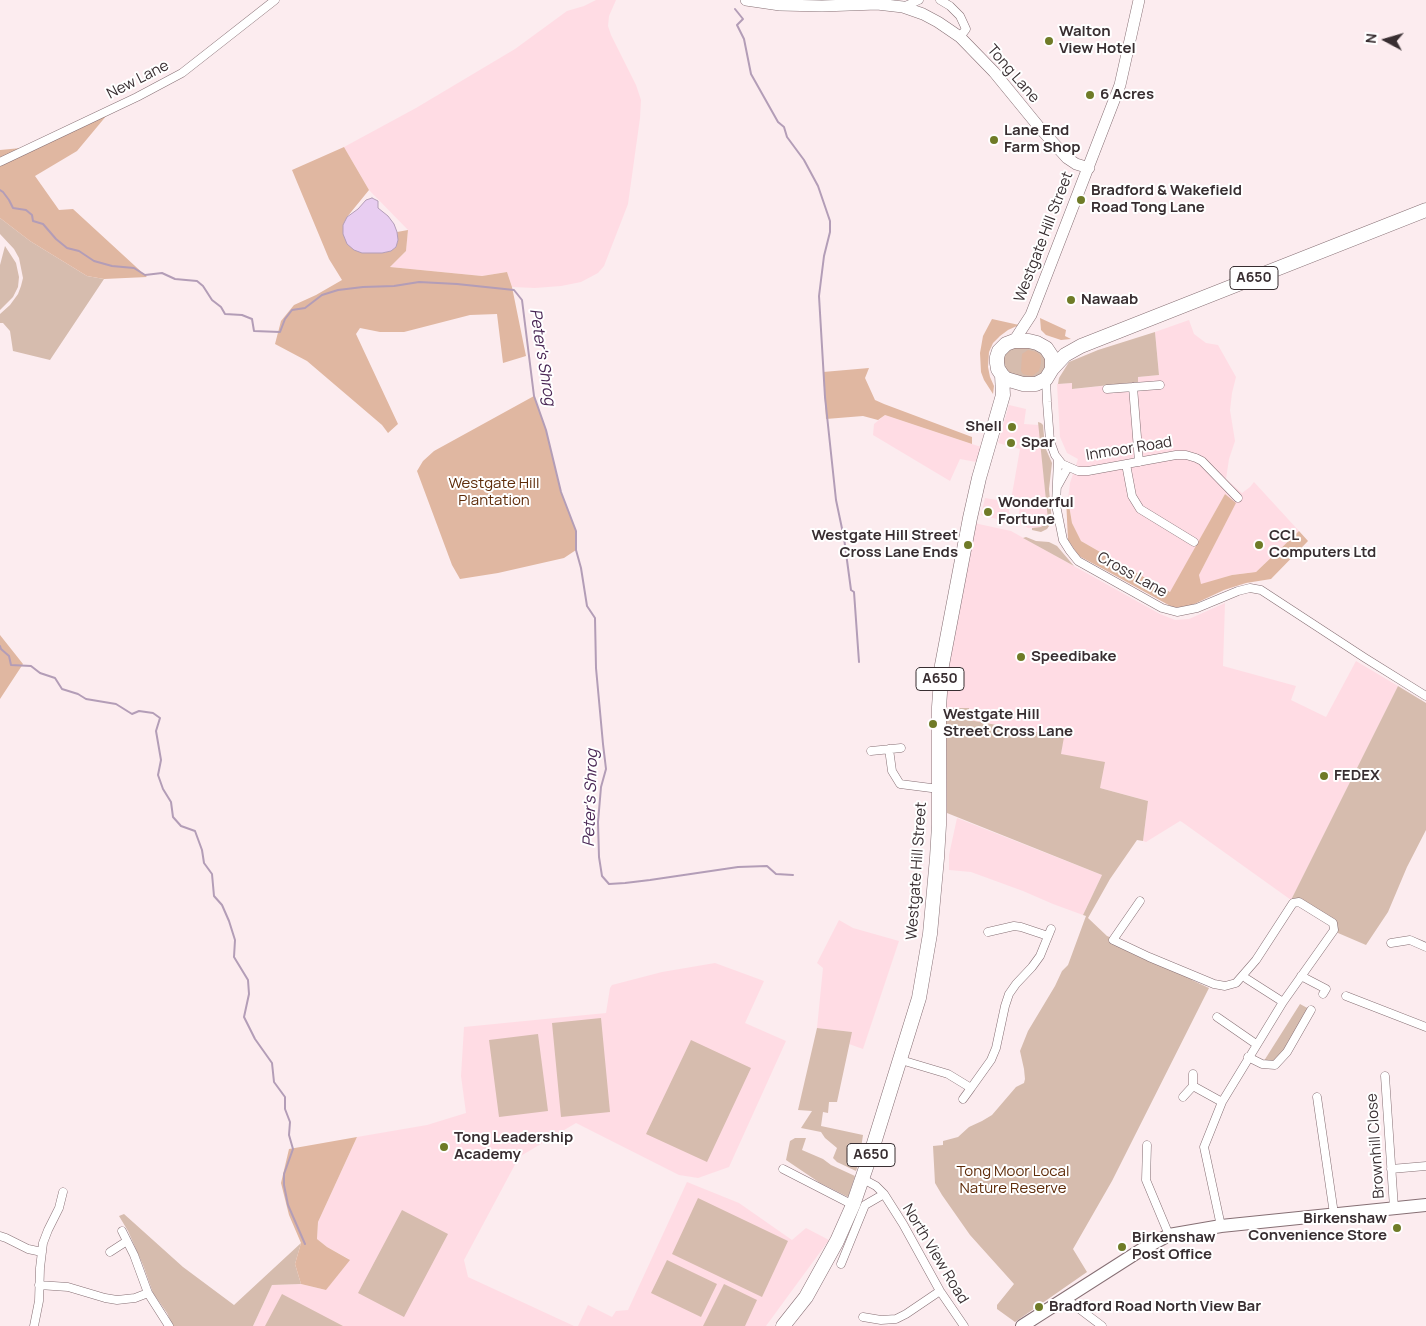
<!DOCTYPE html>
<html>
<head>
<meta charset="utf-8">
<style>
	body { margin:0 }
	#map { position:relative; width:1426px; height:1326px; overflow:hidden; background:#fcecef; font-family:Manrope,sans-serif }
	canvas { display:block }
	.north { position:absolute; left:1361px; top:15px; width:50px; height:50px; -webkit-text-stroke:4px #fff; paint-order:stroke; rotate:276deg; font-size:14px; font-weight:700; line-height:20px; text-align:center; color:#382e31 }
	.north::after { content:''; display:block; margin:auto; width:18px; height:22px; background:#382e31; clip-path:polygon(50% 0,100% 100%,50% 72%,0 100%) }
</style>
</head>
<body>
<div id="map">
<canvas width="1426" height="1326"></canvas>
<div class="north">N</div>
</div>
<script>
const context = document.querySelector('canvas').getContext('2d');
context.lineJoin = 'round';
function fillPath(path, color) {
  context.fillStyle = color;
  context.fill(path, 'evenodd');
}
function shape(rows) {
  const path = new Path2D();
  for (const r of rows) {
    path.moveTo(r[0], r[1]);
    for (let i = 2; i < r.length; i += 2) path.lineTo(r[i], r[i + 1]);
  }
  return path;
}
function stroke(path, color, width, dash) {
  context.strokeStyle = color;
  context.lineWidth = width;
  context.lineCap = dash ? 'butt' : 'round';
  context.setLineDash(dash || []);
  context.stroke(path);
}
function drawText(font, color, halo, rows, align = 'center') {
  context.font = font + ' Manrope,sans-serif';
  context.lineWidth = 4;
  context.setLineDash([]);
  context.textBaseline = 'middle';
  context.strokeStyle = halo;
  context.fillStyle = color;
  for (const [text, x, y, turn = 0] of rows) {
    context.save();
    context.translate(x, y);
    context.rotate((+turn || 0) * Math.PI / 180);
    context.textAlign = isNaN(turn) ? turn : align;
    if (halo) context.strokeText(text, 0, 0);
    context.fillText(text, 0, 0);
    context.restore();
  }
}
fillPath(shape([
	[596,0,616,0,609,16,608,26,611,35,636,85,641,100,640,118,628,204,604,266,598,273,581,282,561,286,535,288,512,287,507,272,482,276,390,267,406,251,408,230,369,190,344,147,416,108,515,49,567,11,584,6],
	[1189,320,1194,334,1206,343,1218,345,1236,377,1232,393,1230,410,1235,441,1229,459,1226,479,1242,493,1250,487,1254,482,1299,531,1256,572,1232,575,1201,585,1199,575,1235,504,1225,494,1171,592,1081,541,1072,523,1068,499,1070,483,1078,459,1067,453,1060,437,1057,384,1072,383,1073,389,1138,382,1138,377,1159,375,1155,332],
	[1009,405,1026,409,1024,424,1039,425,1048,520,1041,527,1028,528,1022,524,1017,523,1021,502,1011,500,1020,449,998,443],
	[885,415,981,447,976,462,960,459,950,481,873,435,874,424],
	[985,498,1003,501,1002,506,1009,507,1009,512,1011,515,1011,519,1009,522,981,515],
	[974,523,1011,531,1160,614,1175,620,1189,619,1225,603,1223,666,1296,686,1291,700,1326,717,1356,661,1398,686,1291,900,1182,822,1180,821,1146,842,1143,841,1148,801,1100,788,1061,754,1063,737,969,720,969,708,946,708,948,665],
	[957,818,1102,875,1083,915,1053,904,1023,891,971,872,949,870,949,855],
	[839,920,853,928,899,941,863,1049,849,1044,851,1032,817,1028,823,968,817,963],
	[715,963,764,981,745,1023,786,1041,729,1167,698,1178,679,1175,576,1123,519,1157,464,1260,468,1277,574,1326,253,1326,272,1285,301,1284,326,1290,349,1259,327,1247,317,1239,318,1222,357,1137,427,1125,466,1113,461,1076,464,1027,606,1013,610,988,612,985,662,972],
	[687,1182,739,1203,792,1240,806,1228,829,1240,766,1326,578,1326,588,1305,612,1317,616,1311,628,1310]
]), '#ffdce4');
fillPath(shape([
	[0,218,30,241,87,276,104,279,50,360,13,351,10,331,3,323,0,323,0,314,10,305,18,294,21,286,23,278,19,258,14,249,0,234],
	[5,246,16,263,19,277,18,287,13,297,0,310,0,265],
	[1155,332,1159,375,1138,377,1138,382,1072,389,1072,383,1058,384,1059,378,1069,362,1098,350],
	[1028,346,1041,352,1046,358,1047,365,1042,375,1030,379,1009,374,1004,368,1003,357,1007,351,1013,348],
	[1038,422,1041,423,1043,425,1045,447,1052,463,1049,489,1052,522,1047,529,1041,532,1032,530,1032,528,1041,527,1048,520],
	[1026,537,1036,541,1049,542,1057,546,1074,566,1023,538],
	[1398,686,1426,703,1426,830,1407,867,1388,912,1366,945,1338,933,1336,923,1300,900,1291,900],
	[946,708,969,708,969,720,1064,737,1061,754,1105,762,1100,788,1148,801,1143,841,1137,840,1110,879,1088,918,1107,936,1196,973,1192,980,1209,988,1112,1181,1073,1249,1087,1272,1015,1322,997,1309,997,1305,1014,1284,970,1235,942,1195,935,1183,933,1146,943,1145,943,1141,958,1137,969,1127,982,1121,992,1115,1016,1087,1024,1083,1025,1079,1024,1069,1020,1051,1028,1031,1055,986,1062,971,1068,965,1086,916,1083,915,1102,875,947,813],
	[1300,1004,1311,1010,1275,1065,1262,1064],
	[601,1018,610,1112,561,1117,552,1023],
	[817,1028,852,1032,837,1102,829,1102,828,1113,823,1112,821,1126,863,1135,859,1162,856,1171,837,1162,833,1158,837,1148,825,1138,821,1132,801,1128,812,1111,798,1110],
	[538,1034,548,1111,499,1117,489,1040],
	[691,1040,751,1068,707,1162,646,1134],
	[795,1138,806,1138,802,1150,823,1159,831,1165,855,1176,848,1197,820,1183,786,1160,790,1141],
	[698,1198,788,1241,762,1297,672,1254],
	[402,1210,448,1234,404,1317,358,1293],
	[124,1214,183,1267,234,1305,301,1243,295,1264,301,1284,272,1285,253,1326,173,1326,167,1313,153,1293,143,1265,128,1231,119,1216],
	[667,1260,717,1284,701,1317,651,1293],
	[724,1284,757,1300,745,1326,703,1326],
	[282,1294,343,1326,265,1326]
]), '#d6bcae');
fillPath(shape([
	[107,115,77,151,35,176,59,210,73,209,147,277,104,279,87,276,30,241,0,218,0,150,21,148,24,154],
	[344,147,369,190,347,217,362,253,382,253,390,251,396,247,398,240,397,232,408,230,406,251,390,267,482,276,507,272,512,287,526,356,503,363,497,314,470,315,404,332,380,332,360,328,356,334,398,424,388,433,382,425,307,361,275,344,281,321,294,305,316,295,342,280,329,259,292,170],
	[1040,318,1066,330,1065,336,1071,339,1061,340,1046,335,1041,330],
	[992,319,1019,325,1008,330,1000,336,993,343,989,352,988,367,990,377,994,386,993,394,984,380,981,372,980,353,983,336],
	[1028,350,1036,352,1040,355,1041,358,1041,363,1039,371,1032,376,1023,374,1021,371,1022,354],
	[869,368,865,378,875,400,884,404,972,437,972,444,885,415,878,420,863,416,826,419,823,372],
	[534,396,546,430,561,492,576,531,576,550,564,558,498,573,460,579,452,565,417,471,423,461,434,451],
	[1225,494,1236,503,1199,575,1201,584,1232,575,1256,572,1299,531,1308,541,1271,579,1246,583,1224,590,1190,606,1174,608,1105,570,1079,556,1068,540,1066,498,1068,499,1072,523,1081,541,1170,592],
	[0,635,23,664,0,699],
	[357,1137,318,1222,317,1239,327,1247,350,1260,326,1290,301,1284,295,1264,301,1243,289,1215,281,1183,289,1149]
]), '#e0b7a1');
const water = shape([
	[372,198,378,201,378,208,388,216,394,224,397,232,398,240,396,247,391,251,382,253,362,253,354,250,347,244,343,234,343,225,347,217,358,209,366,200,372,198]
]);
fillPath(water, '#e8cdf1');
stroke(water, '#b39db7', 1);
stroke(shape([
	[735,9,743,19,737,25,744,39,751,74,778,122,784,127,787,137,804,160,818,186,830,221,830,232,824,256,819,296,825,397,836,500,844,538,851,590,854,592,859,662],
	[0,190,3,192,9,200,13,208,26,210,32,215,33,221,43,224,56,239,67,248,79,251,94,261,112,266,134,268,145,275,162,273,175,279,197,281,203,286,212,300,221,307,225,314,242,315,252,319,254,331,280,332,285,319,292,310,305,308,322,295,338,290,363,287,394,286,419,282,457,284,514,290,522,300,534,396,546,430,561,492,576,531,576,550,581,568,587,606,595,618,596,668,603,744,606,769,601,787,598,822,599,857,602,876,609,884,625,883,650,880,738,867,767,866,776,874,793,875],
	[0,646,1,649,9,656,11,665,31,666,40,673,55,678,62,689,78,694,86,699,116,704,132,714,139,711,153,713,160,718,156,731,161,760,158,775,163,789,171,802,173,817,181,826,195,831,202,850,204,863,212,874,214,896,222,905,229,921,235,940,234,957,248,980,249,994,244,1017,255,1039,272,1063,274,1082,285,1097,285,1109,290,1122,289,1135,293,1149,284,1174,284,1185,288,1205,305,1244]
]), '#b39db7', 2);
const street = shape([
	[940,0,950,6,960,16,966,29,960,37],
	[903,7,919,0],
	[0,162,137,97,182,73,275,0],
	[1046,379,1047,402,1050,441,1055,455,1062,464,1078,471,1088,471,1176,455,1186,455,1196,458,1202,461,1238,498],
	[1133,387,1139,462],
	[1107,389,1160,385],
	[1058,459,1056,505,1063,540,1070,551,1078,561,1162,608,1177,612,1197,608,1238,591,1250,588,1261,590,1365,658,1426,696],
	[1126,464,1132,496,1140,509,1194,542],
	[1057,487,1068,467],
	[889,749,892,771,900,784,939,789],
	[871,751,901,748],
	[1140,901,1113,940,1149,957,1214,984,1225,986,1236,983,1256,960,1293,903,1299,902,1333,923,1334,930,1283,1002,1222,1102,1204,1147,1221,1226],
	[988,932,1014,926,1021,927,1048,936],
	[1391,943,1410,940,1426,947],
	[1301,976,1326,989,1323,994],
	[1247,979,1283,1002],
	[1346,996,1426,1027],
	[1217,1017,1256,1044],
	[1248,1057,1262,1064,1275,1065,1287,1052,1311,1010],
	[901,1060,948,1074,971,1088,991,1060,996,1048,1005,1006,1009,994,1016,984,1032,967,1040,956,1051,929],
	[1385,1076,1394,1208],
	[1193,1086,1193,1074],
	[1183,1097,1193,1086,1222,1102],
	[1317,1097,1334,1214],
	[963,1099,971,1088],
	[1147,1145,1146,1180,1169,1235],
	[783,1169,853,1205],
	[1391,1169,1426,1166],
	[863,1179,876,1186,884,1194,903,1224,940,1291,964,1326],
	[122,1231,134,1255,148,1293],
	[0,1236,6,1238,28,1249,42,1252],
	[110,1252,127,1241],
	[841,1264,865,1205,884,1194],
	[39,1285,68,1287,105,1298,117,1300,135,1298,148,1293,169,1326],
	[1065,1298,1102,1326],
	[863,1317,881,1320,896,1319,906,1314,940,1291],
	[34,1326,39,1301,40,1268,43,1243,48,1230,59,1208,63,1192]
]);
const secondary = shape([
	[746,0,780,5,822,6,877,4,903,7,923,14,938,22,960,37,994,72,1039,127,1067,158,1076,164,1089,168],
	[1014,341,1031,315,1120,85,1139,0]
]);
const primary = shape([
	[1022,1326,1141,1250,1169,1235,1221,1226,1426,1205]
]);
const highway = shape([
	[1052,369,1052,357,1046,348,1037,343,1029,341,1014,341,1006,344,999,351,997,357,997,363,998,369,1002,375,1006,379,1023,384,1036,384,1046,379,1052,369,1065,355,1081,346,1426,210],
	[783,1326,806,1297,837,1241,853,1205,870,1156,919,998,930,934,937,858,939,825,939,707,942,665,970,518,979,478,1003,395,1002,375]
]);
stroke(street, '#866f74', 9);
stroke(secondary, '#866f74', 12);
stroke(primary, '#866f74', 14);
stroke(highway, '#866f74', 15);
stroke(street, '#fff', 8);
stroke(secondary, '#fff', 11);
stroke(primary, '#fff', 12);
stroke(highway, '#fff', 14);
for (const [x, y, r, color] of [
	[1049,41,5,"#6f7b27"],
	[1090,95,5,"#6f7b27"],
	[994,140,5,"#6f7b27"],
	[1081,200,5,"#6f7b27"],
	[1071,300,5,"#6f7b27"],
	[1012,427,5,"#6f7b27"],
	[1011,443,5,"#6f7b27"],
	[988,512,5,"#6f7b27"],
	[968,545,5,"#6f7b27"],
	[1259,545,5,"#6f7b27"],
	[1021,657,5,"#6f7b27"],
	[933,724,5,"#6f7b27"],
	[1324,776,5,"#6f7b27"],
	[444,1147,5,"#6f7b27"],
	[1397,1228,5,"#6f7b27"],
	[1122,1247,5,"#6f7b27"],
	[1039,1307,5,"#6f7b27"]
]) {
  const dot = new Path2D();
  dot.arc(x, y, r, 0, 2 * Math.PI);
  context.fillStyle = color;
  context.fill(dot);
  stroke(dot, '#fff', 2);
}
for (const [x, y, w] of [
	[1254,278,48],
	[940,679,48],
	[871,1155,48]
]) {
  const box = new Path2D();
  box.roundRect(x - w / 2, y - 11.5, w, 23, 4);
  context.fillStyle = '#fff';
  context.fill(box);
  stroke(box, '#382e31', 1);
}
drawText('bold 14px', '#382e31', null, [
	["A650",1254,278],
	["A650",940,679],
	["A650",871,1155]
]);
drawText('bold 15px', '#382e31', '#fff', [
	["Walton",1059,32],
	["View Hotel",1059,49],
	["6 Acres",1100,95],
	["Lane End",1004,131],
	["Farm Shop",1004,148],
	["Bradford & Wakefield",1091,191],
	["Road Tong Lane",1091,208],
	["Nawaab",1081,300],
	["Shell",1002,427,"right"],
	["Spar",1021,443],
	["Wonderful",998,503],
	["Fortune",998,520],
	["Westgate Hill Street",958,536,"right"],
	["Cross Lane Ends",958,553,"right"],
	["CCL",1269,536],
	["Computers Ltd",1269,553],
	["Speedibake",1031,657],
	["Westgate Hill",943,715],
	["Street Cross Lane",943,732],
	["FEDEX",1334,776],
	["Tong Leadership",454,1138],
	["Academy",454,1155],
	["Birkenshaw",1387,1219,"right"],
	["Convenience Store",1387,1236,"right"],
	["Birkenshaw",1132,1238],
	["Post Office",1132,1255],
	["Bradford Road North View Bar",1049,1307]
], 'left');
drawText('15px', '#382e31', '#fff', [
	["Tong Lane",1013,74,49],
	["New Lane",138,80,-27],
	["Westgate Hill Street",1044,237,-69],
	["Inmoor Road",1129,449,-9],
	["Cross Lane",1132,575,29],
	["Westgate Hill Street",917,871,-86],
	["Brownhill Close",1376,1146,-94],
	["North View Road",935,1254,59]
]);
drawText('15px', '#5e2b09', '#fff', [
	["Westgate Hill",494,484],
	["Plantation",494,501],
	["Tong Moor Local",1013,1172],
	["Nature Reserve",1013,1189]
]);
drawText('italic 16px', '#4b2856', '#fff', [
	["Peter's Shrog",542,357,81],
	["Peter's Shrog",591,798,-88]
]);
</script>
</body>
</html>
